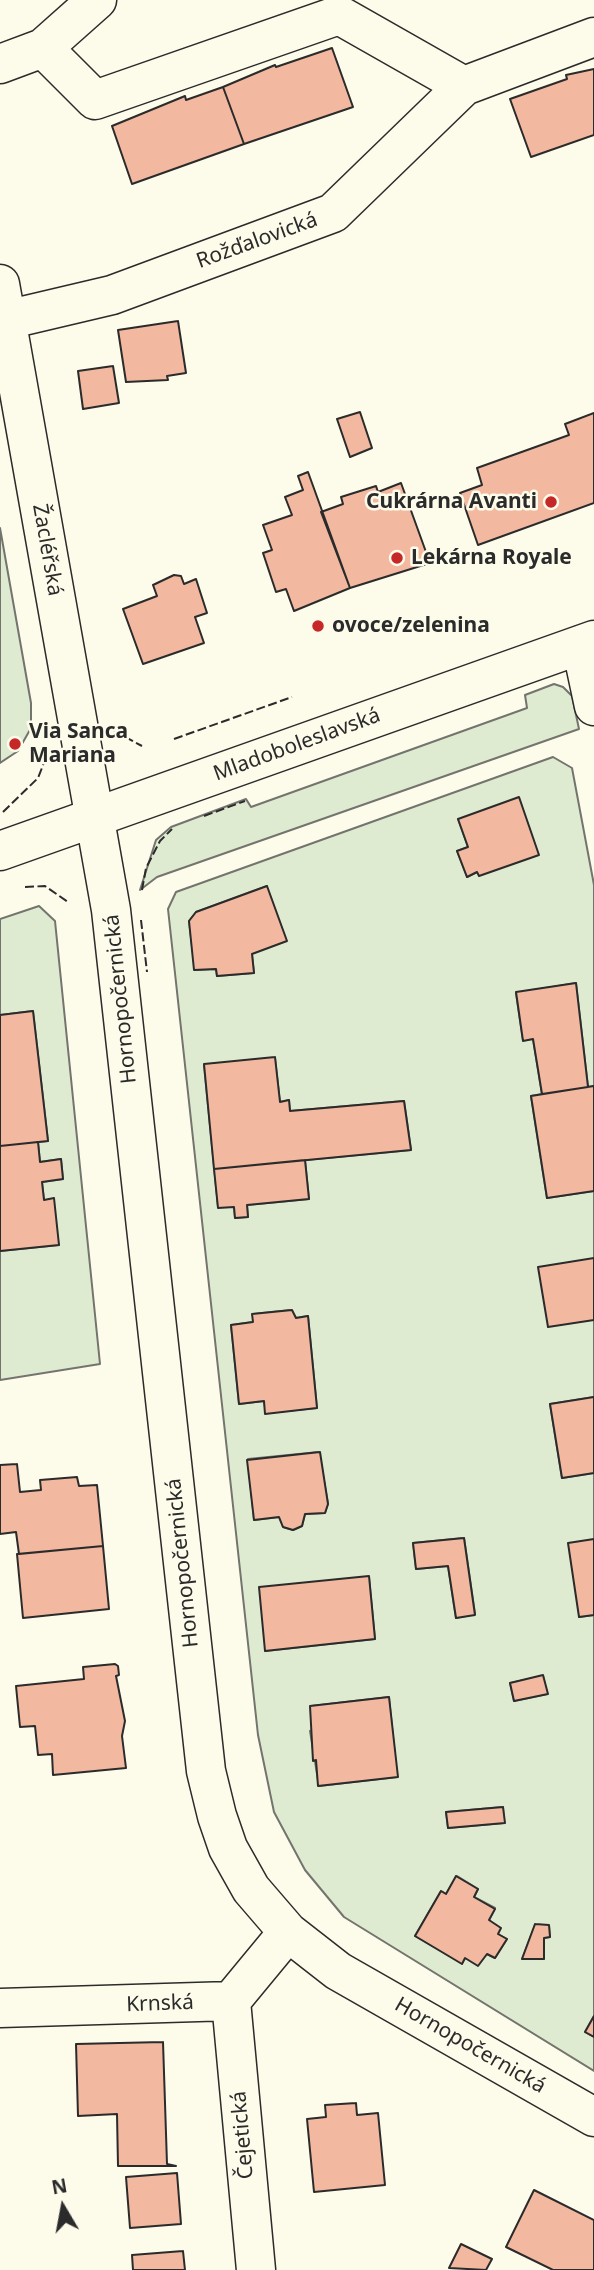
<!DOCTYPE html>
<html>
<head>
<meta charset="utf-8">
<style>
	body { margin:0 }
	#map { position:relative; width:594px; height:2270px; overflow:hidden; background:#fdfbea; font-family:"Noto Sans",sans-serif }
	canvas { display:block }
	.north { position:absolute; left:28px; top:2172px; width:70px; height:70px; -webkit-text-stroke:5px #fdfbea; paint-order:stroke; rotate:350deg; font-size:19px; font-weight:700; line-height:28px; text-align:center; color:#2b2b2b }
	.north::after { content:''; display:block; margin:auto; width:24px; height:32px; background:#2b2b2b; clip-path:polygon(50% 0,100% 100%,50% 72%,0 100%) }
</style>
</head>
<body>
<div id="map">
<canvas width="594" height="2270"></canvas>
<div class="north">N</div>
</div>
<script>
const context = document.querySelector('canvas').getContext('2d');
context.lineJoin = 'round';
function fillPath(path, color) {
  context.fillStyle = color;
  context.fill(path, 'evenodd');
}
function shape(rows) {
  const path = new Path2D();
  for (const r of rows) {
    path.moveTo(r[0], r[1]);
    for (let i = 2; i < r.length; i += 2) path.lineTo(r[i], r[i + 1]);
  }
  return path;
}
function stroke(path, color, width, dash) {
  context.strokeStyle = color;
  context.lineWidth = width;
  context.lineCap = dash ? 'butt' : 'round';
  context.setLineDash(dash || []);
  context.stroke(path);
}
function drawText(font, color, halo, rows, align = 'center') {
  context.font = font + ' "Noto Sans",sans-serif';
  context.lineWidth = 5;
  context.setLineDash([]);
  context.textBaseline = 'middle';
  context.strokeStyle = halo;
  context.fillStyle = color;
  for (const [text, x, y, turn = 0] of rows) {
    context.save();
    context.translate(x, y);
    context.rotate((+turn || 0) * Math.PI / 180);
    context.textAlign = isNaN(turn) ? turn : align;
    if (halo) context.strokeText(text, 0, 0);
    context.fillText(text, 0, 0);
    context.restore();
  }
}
const green = shape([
	[0,528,31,703,31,728,18,751,0,763,0,528],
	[554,684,563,687,572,696,579,729,157,877,140,890,156,840,171,827,246,799,251,807,527,708,525,695,554,684],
	[553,757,572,768,594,885,594,1086,588,1087,576,983,516,993,523,1040,533,1039,542,1094,531,1096,547,1198,594,1191,594,1397,550,1404,562,1478,594,1473,594,1539,579,1617,594,1615,594,2016,585,2032,594,2037,594,2071,344,1917,305,1870,274,1812,258,1735,168,909,176,892,553,757],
	[458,819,477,872,467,877,457,851,468,847,458,819],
	[267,886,252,954,254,973,217,976,216,969,195,970,189,921,196,912,267,886],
	[275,1058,280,1102,289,1100,290,1111,404,1101,411,1150,305,1160,309,1199,247,1205,248,1217,235,1218,234,1207,218,1207,204,1065,275,1058],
	[291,1310,296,1318,308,1316,317,1408,266,1413,264,1401,239,1404,231,1325,253,1322,253,1314,291,1310],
	[319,1452,328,1504,325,1513,305,1514,302,1526,293,1530,283,1527,279,1517,254,1520,248,1459,319,1452],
	[464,1538,475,1614,456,1618,448,1566,416,1569,413,1543,464,1538],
	[369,1577,375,1639,265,1651,369,1577],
	[543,1676,547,1694,514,1701,510,1683,543,1676],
	[389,1697,397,1777,319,1786,310,1731,313,1730,311,1706,389,1697],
	[503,1807,504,1823,448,1828,446,1812,503,1807],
	[457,1876,478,1889,474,1897,495,1908,489,1920,498,1934,507,1939,495,1958,487,1954,465,1958,462,1963,415,1936,441,1891,446,1894,457,1876],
	[535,1925,549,1926,550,1937,544,1938,544,1959,522,1959,535,1925],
	[39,906,55,921,100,1364,0,1380,0,1251,59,1245,44,1200,42,1182,63,1179,61,1159,40,1162,38,1142,48,1141,33,1011,0,1015,0,919,39,906]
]);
fillPath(green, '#deebd1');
stroke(green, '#74746e', 2);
const building = shape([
	[332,48,353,107,244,144,223,87,275,65,276,67,332,48],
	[594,69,594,135,531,157,510,99,567,79,566,75,594,69],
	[223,87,244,144,132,184,112,126,185,96,186,100,223,87],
	[178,321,186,373,167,376,168,380,126,382,118,330,178,321],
	[113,366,119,403,83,409,78,371,113,366],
	[360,412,372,448,350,457,337,419,360,412],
	[594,413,594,503,478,545,460,493,482,485,477,468,569,435,565,424,594,413],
	[308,472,350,588,294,611,286,589,276,592,263,553,272,550,263,525,292,515,285,497,303,490,298,476,308,472],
	[401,483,430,563,350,588,321,512,343,504,341,497,376,486,378,492,401,483],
	[174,575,181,576,184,584,196,579,207,613,195,617,204,643,143,664,123,609,157,596,153,585,174,575],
	[519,797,539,855,479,876,477,872,467,877,457,851,468,847,458,819,519,797],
	[267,886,287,941,252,954,254,973,217,976,216,969,194,970,189,921,196,912,267,886],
	[576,983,588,1087,542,1094,533,1039,523,1041,516,992,576,983],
	[33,1011,48,1141,0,1146,0,1015,33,1011],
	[275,1057,280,1102,289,1100,290,1111,404,1101,411,1150,214,1169,204,1064,275,1057],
	[594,1086,594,1191,547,1198,531,1096,594,1086],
	[38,1142,40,1162,61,1159,63,1179,42,1182,44,1200,54,1198,59,1245,0,1251,0,1146,38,1142],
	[305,1160,309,1199,247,1205,248,1217,235,1218,234,1207,218,1208,214,1169,305,1160],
	[594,1258,594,1320,548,1327,538,1267,594,1258],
	[292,1310,296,1318,308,1316,317,1408,265,1414,264,1401,239,1404,231,1325,253,1322,252,1314,292,1310],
	[594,1397,594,1473,562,1478,550,1404,594,1397],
	[320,1452,328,1504,325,1513,305,1514,302,1526,293,1530,283,1527,279,1517,254,1520,247,1460,320,1452],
	[17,1464,20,1492,41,1490,40,1480,77,1477,79,1486,97,1485,103,1546,19,1554,16,1532,0,1534,0,1465,17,1464],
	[464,1538,475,1615,456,1618,448,1566,416,1569,413,1543,464,1538],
	[594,1539,594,1615,579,1617,568,1543,594,1539],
	[103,1546,109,1609,23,1618,17,1554,103,1546],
	[369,1576,375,1639,265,1651,259,1587,369,1576],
	[115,1664,118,1666,119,1675,116,1676,125,1721,122,1736,126,1768,53,1775,52,1754,38,1755,35,1726,20,1727,16,1686,84,1679,83,1667,115,1664],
	[543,1675,548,1694,514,1701,510,1683,543,1675],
	[389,1697,398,1777,318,1786,316,1760,313,1761,310,1706,389,1697],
	[503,1807,505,1823,448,1828,446,1812,503,1807],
	[456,1876,478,1889,474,1897,495,1909,489,1920,501,1928,498,1934,507,1939,495,1958,487,1954,478,1966,465,1958,462,1964,415,1936,441,1891,446,1894,456,1876],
	[535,1924,549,1925,550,1937,544,1938,544,1959,522,1959,535,1924],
	[594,2016,594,2037,585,2032,594,2016],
	[163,2042,167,2164,176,2166,118,2166,117,2114,78,2116,76,2044,163,2042],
	[356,2103,357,2115,378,2113,385,2185,314,2192,307,2119,326,2117,325,2105,356,2103],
	[177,2173,181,2224,130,2228,126,2177,177,2173],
	[534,2190,594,2220,594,2270,553,2270,506,2247,534,2190],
	[461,2244,492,2259,486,2270,449,2268,461,2244],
	[183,2251,185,2270,133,2270,132,2255,183,2251]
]);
fillPath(building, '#f2b8a0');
stroke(building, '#2b2b2b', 2);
const minor = shape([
	[43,48,95,100,339,15,464,86,594,37],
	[0,64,43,48,97,0],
	[0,284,111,910,206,1771,217,1816,228,1848,251,1889,288,1932,338,1971,594,2117],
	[6,320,112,295,333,213,464,86],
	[581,645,594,706],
	[231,2001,256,2270],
	[0,2008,231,2001,288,1932]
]);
const major = shape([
	[0,851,594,640]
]);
stroke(minor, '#2b2b2b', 41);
stroke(major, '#2b2b2b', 41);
stroke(minor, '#fdfbea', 38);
stroke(major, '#fdfbea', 38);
stroke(shape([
	[114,731,142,746],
	[174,739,292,697],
	[3,812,38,778,47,755],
	[204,816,245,801],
	[25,887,45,886,68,902],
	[142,890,146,868,160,841,172,829],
	[141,920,147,972]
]), '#2b2b2b', 2, [9, 3.5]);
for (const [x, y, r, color] of [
	[551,502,7,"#c62828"],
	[397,558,7,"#c62828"],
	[318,626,7,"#c62828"],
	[15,744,7,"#c62828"]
]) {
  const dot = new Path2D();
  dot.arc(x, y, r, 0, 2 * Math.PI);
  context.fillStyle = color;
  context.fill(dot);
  stroke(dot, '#fdfbea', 2.5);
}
drawText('21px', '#2b2b2b', '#fdfbea', [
	["Rožďalovická",257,241,-20],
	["Žacléřská",47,550,80],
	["Mladoboleslavská",297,745,-20],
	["Hornopočernická",121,999,-96],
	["Hornopočernická",183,1563,-96],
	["Krnská",160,2004,-2],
	["Hornopočernická",470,2046,30],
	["Čejetická",243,2135,-95]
]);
drawText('bold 21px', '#2b2b2b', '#fdfbea', [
	["Cukrárna Avanti",537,502,"right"],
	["Lekárna Royale",411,558],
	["ovoce/zelenina",332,626],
	["Via Sanca",29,732],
	["Mariana",29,756]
], 'left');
</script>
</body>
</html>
